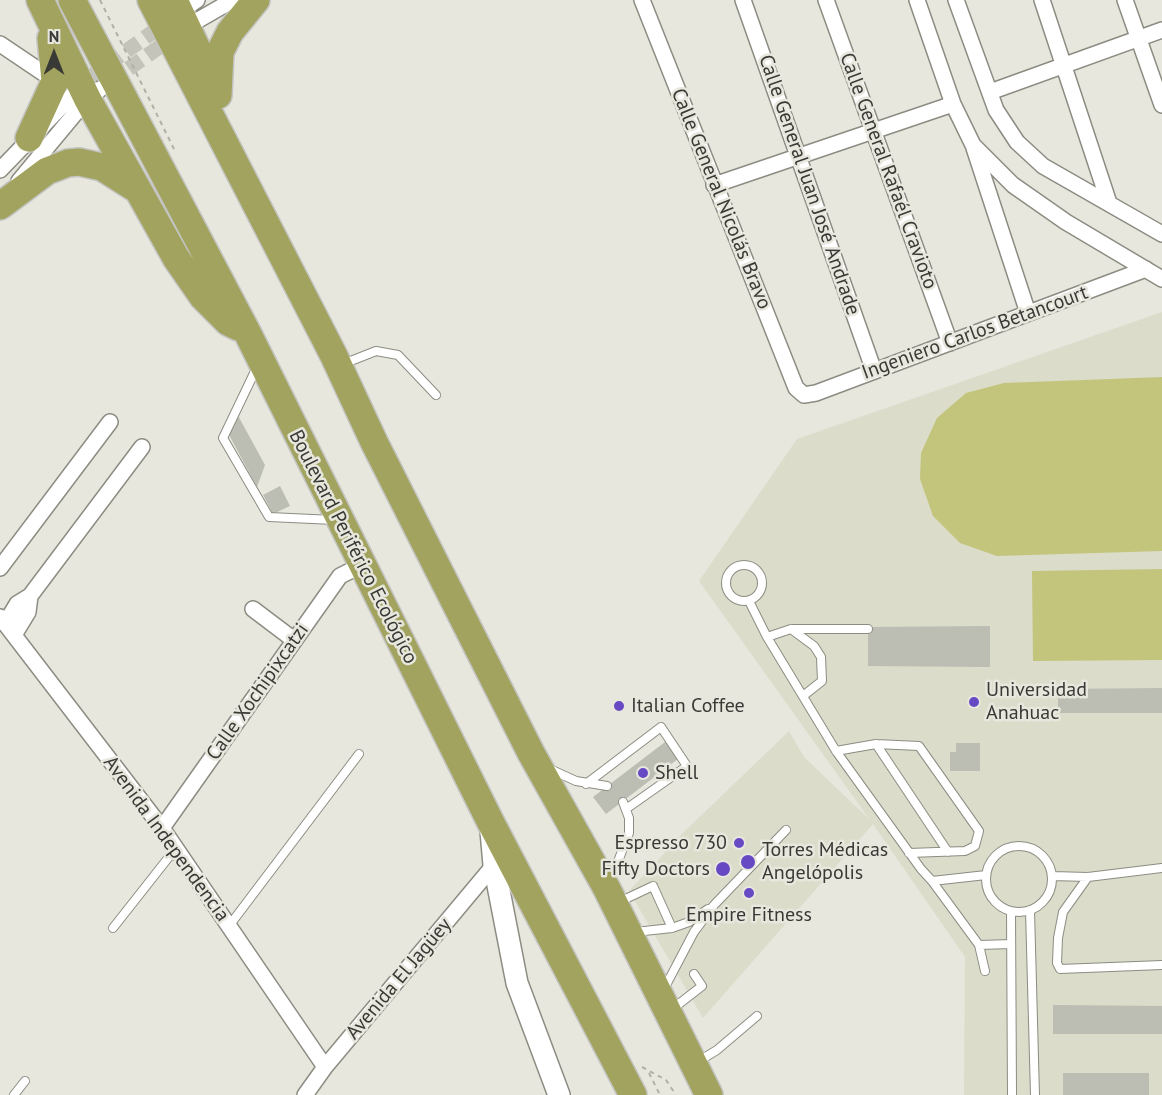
<!DOCTYPE html>
<html>
<head>
<meta charset="utf-8">
<style>
	body { margin:0 }
	#map { position:relative; width:1162px; height:1095px; overflow:hidden; background:#e7e7dd; font-family:"PT Sans",sans-serif }
	canvas { display:block }
	.north { position:absolute; left:24px; top:24px; width:60px; height:60px; -webkit-text-stroke:4px #e7e7dd; paint-order:stroke; rotate:0deg; font-size:16px; font-weight:700; line-height:24px; text-align:center; color:#393935 }
	.north::after { content:''; display:block; margin:auto; width:21px; height:27px; background:#393935; clip-path:polygon(50% 0,100% 100%,50% 72%,0 100%) }
</style>
</head>
<body>
<div id="map">
<canvas width="1162" height="1095"></canvas>
<div class="north">N</div>
</div>
<script>
const context = document.querySelector('canvas').getContext('2d');
context.lineJoin = 'round';
function fillPath(path, color) {
  context.fillStyle = color;
  context.fill(path, 'evenodd');
}
function shape(rows) {
  const path = new Path2D();
  for (const r of rows) {
    if (r.length === 3) {
      path.moveTo(r[0] + r[2], r[1]);
      path.arc(r[0], r[1], r[2], 0, 2 * Math.PI);
      continue;
    }
    path.moveTo(r[0], r[1]);
    for (let i = 2; i < r.length; i += 2) path.lineTo(r[i], r[i + 1]);
  }
  return path;
}
function stroke(path, color, width, dash) {
  context.strokeStyle = color;
  context.lineWidth = width;
  context.lineCap = dash ? 'butt' : 'round';
  context.setLineDash(dash || []);
  context.stroke(path);
}
function drawText(font, color, halo, rows, align = 'center') {
  context.font = font + ' "PT Sans",sans-serif';
  context.lineWidth = 5;
  context.setLineDash([]);
  context.textBaseline = 'middle';
  context.strokeStyle = halo;
  context.fillStyle = color;
  for (const [text, x, y, turn = 0] of rows) {
    context.save();
    context.translate(x, y);
    context.rotate((+turn || 0) * Math.PI / 180);
    context.textAlign = isNaN(turn) ? turn : align;
    if (halo) context.strokeText(text, 0, 0);
    context.fillText(text, 0, 0);
    context.restore();
  }
}
fillPath(shape([
	[1162,312,1162,1095,964,1095,965,957,873,824,703,1018,629,891,683,833,789,731,804,757,870,820,699,581,797,439]
]), '#dbdcca');
fillPath(shape([
	[1162,377,1162,551,997,556,960,543,933,516,920,479,921,453,937,418,966,393,1004,383],
	[1162,569,1162,660,1033,661,1032,571]
]), '#c3c57c');
fillPath(shape([
	[236,412,265,465,257,487,228,433],
	[280,486,290,506,273,514,263,495],
	[990,626,990,667,868,666,868,627],
	[1162,688,1162,713,1058,713,1058,689],
	[665,742,678,759,606,814,593,797],
	[956,743,980,743,980,771,950,771,950,752,956,752],
	[1053,1005,1162,1006,1162,1034,1053,1034],
	[1063,1073,1149,1073,1149,1095,1063,1095]
]), '#bcbdb3');
stroke(shape([
	[89,78,168,21],
	[110,82,176,35]
]), '#c4c4bb', 15, [15, 8]);
const lane = shape([
	[343,364,376,351,398,355,436,395],
	[257,367,223,438,269,517,334,520],
	[744,583,18],
	[749,601,767,637,836,751,921,869,932,881,986,875],
	[791,629,814,646,821,657,822,681,803,696],
	[767,637,791,629,868,629],
	[876,744,948,852],
	[836,751,876,744,919,746,979,831,975,846,965,851,909,853],
	[552,770,576,781,607,786],
	[586,784,661,727,687,766,626,809],
	[1019,879,33],
	[1052,876,1088,877,1162,868],
	[1088,877,1063,912,1058,938,1057,963,1060,969,1162,965],
	[932,881,979,945,985,971],
	[610,882,629,833,629,818,623,802],
	[619,902,653,886,672,928],
	[1030,910,1035,1095],
	[1011,911,1012,1095],
	[229,926,359,754],
	[113,928,176,848],
	[635,932,672,928,689,922,708,909],
	[979,945,1011,944],
	[664,989,694,932,714,905,786,830],
	[671,1010,702,986,694,974],
	[699,1061,717,1050,757,1016],
	[14,1095,25,1081]
]);
const street = shape([
	[642,0,796,388,804,395,816,393,1146,269],
	[743,0,874,371],
	[826,0,950,343],
	[917,0,953,104,973,145,1013,185,1066,222,1162,279],
	[956,0,996,110,1017,142,1043,166,1162,234],
	[1042,0,1109,203],
	[1125,0,1162,105],
	[175,15,197,0],
	[181,30,233,0],
	[0,44,55,81],
	[990,92,1162,30],
	[974,148,1028,313],
	[0,170,85,82],
	[19,181,78,110,100,89],
	[714,185,953,104],
	[0,568,110,422],
	[253,609,294,640],
	[0,617,162,828,325,1067],
	[5,624,17,604,30,596,142,447],
	[14,635,28,612,30,596],
	[162,828,340,576,362,565],
	[305,1095,325,1067,494,865]
]);
const secondary = shape([
	[491,831,494,865,517,983,559,1095]
]);
const highway = shape([
	[40,0,88,100,176,258,203,297,228,322,238,327],
	[72,0,247,332,490,821,633,1095],
	[151,0,334,356,374,442,531,753,607,889,709,1095],
	[174,0,207,70],
	[218,95,220,52,230,32,256,0],
	[29,138,55,81,51,38],
	[0,206,47,171,68,163,79,162,102,167,135,188]
]);
stroke(lane, '#8c8c83', 10);
stroke(street, '#8c8c83', 18);
stroke(secondary, '#8c8c83', 24);
stroke(highway, '#c4c4c2', 30);
stroke(shape([
	[100,0,176,153],
	[642,1067,666,1080,676,1095],
	[649,1073,660,1095]
]), '#b0b0a8', 2, [4.5, 4.5]);
stroke(lane, '#fff', 8);
stroke(street, '#fff', 15);
stroke(secondary, '#fff', 21);
stroke(highway, '#a2a35e', 27);
for (const [x, y, r, color] of [
	[974,702,6,"#674ac3"],
	[619,706,6,"#674ac3"],
	[643,773,6,"#674ac3"],
	[739,843,6,"#674ac3"],
	[748,862,8,"#674ac3"],
	[723,869,8,"#674ac3"],
	[749,893,6,"#674ac3"]
]) {
  const dot = new Path2D();
  dot.arc(x, y, r, 0, 2 * Math.PI);
  context.fillStyle = color;
  context.fill(dot);
  stroke(dot, '#e7e7dd', 2);
}
drawText('20px', '#393935', '#e7e7dd', [
	["Calle General Rafaél Cravioto",888,171,70],
	["Calle General Juan José Andrade",809,185,71],
	["Calle General Nicolás Bravo",721,199,68],
	["Ingeniero Carlos Betancourt",975,333,-20],
	["Boulevard Periférico Ecológico",353,547,63],
	["Calle Xochipixcatzi",258,692,-55],
	["Avenida Independencia",166,839,54],
	["Avenida El Jagüey",399,979,-50]
]);
drawText('20px', '#393935', '#e7e7dd', [
	["Universidad",986,690],
	["Anahuac",986,713],
	["Italian Coffee",631,706],
	["Shell",655,773],
	["Espresso 730",727,843,"right"],
	["Torres Médicas",762,850],
	["Angelópolis",762,873],
	["Fifty Doctors",710,869,"right"],
	["Empire Fitness",749,915,"center"]
], 'left');
</script>
</body>
</html>
